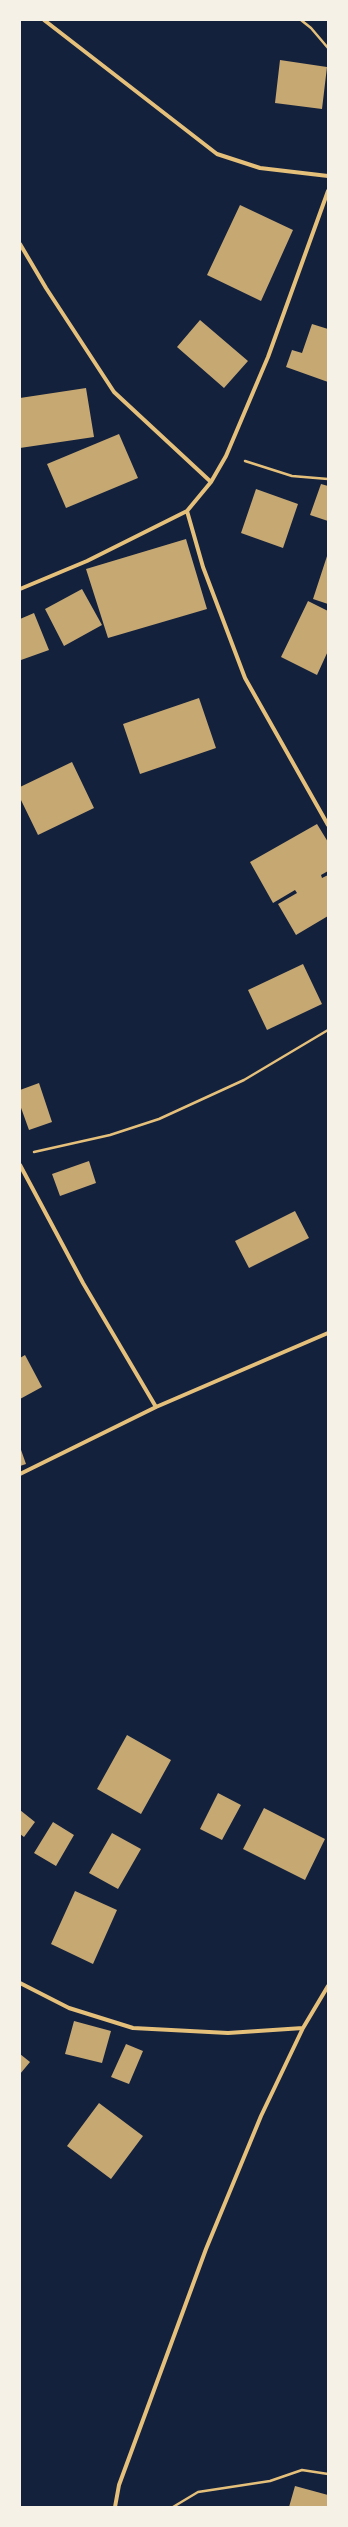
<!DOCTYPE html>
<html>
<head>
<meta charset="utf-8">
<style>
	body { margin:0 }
	#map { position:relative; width:348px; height:2527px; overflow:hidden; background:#14213d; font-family:Figtree,sans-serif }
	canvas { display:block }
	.frame { position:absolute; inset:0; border:21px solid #f6f1e7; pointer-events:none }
</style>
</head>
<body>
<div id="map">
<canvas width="348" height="2527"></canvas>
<div class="frame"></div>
</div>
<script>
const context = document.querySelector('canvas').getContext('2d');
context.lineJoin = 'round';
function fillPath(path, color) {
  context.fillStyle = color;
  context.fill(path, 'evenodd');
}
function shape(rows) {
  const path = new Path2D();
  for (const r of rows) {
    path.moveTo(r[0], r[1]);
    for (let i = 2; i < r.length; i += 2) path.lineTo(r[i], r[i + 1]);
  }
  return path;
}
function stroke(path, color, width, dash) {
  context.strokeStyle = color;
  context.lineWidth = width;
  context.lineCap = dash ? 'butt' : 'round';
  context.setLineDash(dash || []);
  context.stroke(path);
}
fillPath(shape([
	[280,60,327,67,322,109,275,103],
	[240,205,293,230,261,301,207,275],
	[200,320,248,361,224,388,177,347],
	[312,324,328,329,328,382,286,367,292,350,302,353],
	[86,388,94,437,20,448,20,398],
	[119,434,138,478,66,508,47,464],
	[321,484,328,486,328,521,310,515],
	[256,489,298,504,283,548,241,533],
	[186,539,207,609,108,638,86,569],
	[328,553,328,604,313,599],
	[82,589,102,625,64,646,45,609],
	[308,601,328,611,328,651,317,675,281,657],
	[34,613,49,650,21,660,20,619],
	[199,698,216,748,140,774,123,724],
	[72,762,94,808,38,835,20,798,20,787],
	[317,824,328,842,328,871,321,875,322,878,328,875,328,916,296,935,278,904,297,893,295,890,273,903,250,862],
	[303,964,322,1004,267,1030,248,990],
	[39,1083,52,1122,29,1130,20,1105,20,1090],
	[89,1161,96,1183,60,1196,52,1174],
	[295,1211,309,1238,249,1268,235,1241],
	[25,1355,42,1387,20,1399,20,1358],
	[20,1447,26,1464,20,1466],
	[127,1735,171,1760,141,1814,97,1789],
	[218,1793,241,1805,222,1840,200,1829],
	[264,1808,325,1839,305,1880,243,1849],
	[20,1810,35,1822,24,1837,20,1834],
	[53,1822,74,1835,56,1866,34,1853],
	[112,1833,141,1849,118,1889,89,1873],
	[75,1891,117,1910,93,1964,51,1944],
	[74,2021,111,2031,102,2063,65,2054],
	[126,2044,143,2051,129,2084,111,2077],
	[20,2054,30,2062,20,2074],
	[99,2103,143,2136,111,2179,67,2146],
	[295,2486,328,2495,328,2507,289,2507]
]), '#c6a872');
stroke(shape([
	[301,20,311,28,328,48],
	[245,461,292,476,328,479],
	[34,1152,110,1135,159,1119,244,1080,328,1030],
	[173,2507,198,2492,270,2481,302,2470,328,2474]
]), '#e5c07b', 2.5);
stroke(shape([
	[44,20,217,154,260,168,328,176],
	[20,244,46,288,114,392,211,482],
	[187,511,203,567,245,678,328,825],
	[20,589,87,561,187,511,211,482,226,456,268,357,328,191],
	[20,1165,83,1283,156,1407],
	[20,1474,156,1407,328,1333],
	[20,1983,69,2008,133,2028,228,2033,303,2028],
	[115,2507,119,2485,206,2249,261,2116,303,2028,328,1986]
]), '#e5c07b', 4);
</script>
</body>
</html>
